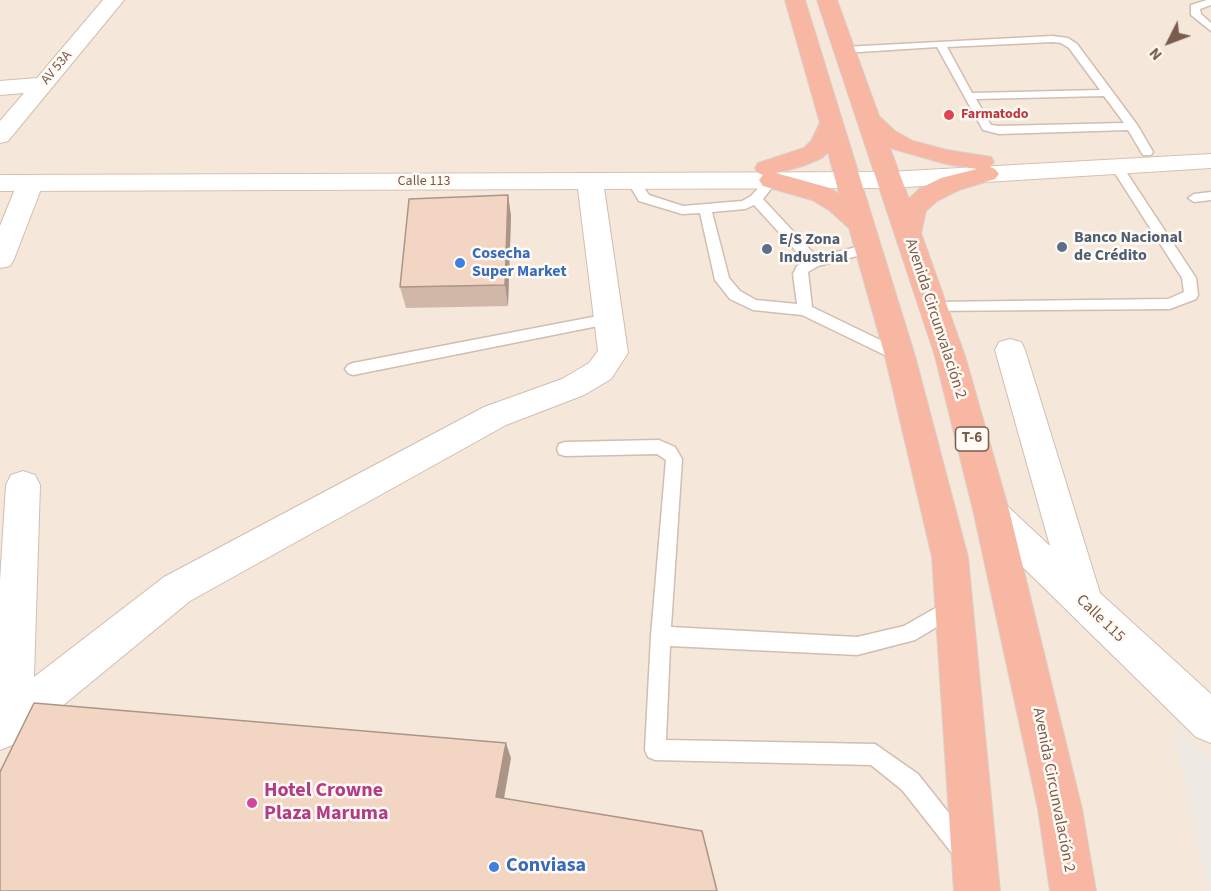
<!DOCTYPE html>
<html>
<head>
<meta charset="utf-8">
<style>
	body { margin:0 }
	#map { position:relative; width:1211px; height:891px; overflow:hidden; background:#fdf6ec; font-family:"Source Sans 3",sans-serif }
	canvas { display:block }
	.north { position:absolute; left:1139px; top:12px; width:60px; height:60px; -webkit-text-stroke:4px #fffaf3; paint-order:stroke; rotate:228deg; font-size:16px; font-weight:700; line-height:24px; text-align:center; color:#7a5c4d }
	.north::after { content:''; display:block; margin:auto; width:21px; height:27px; background:#7a5c4d; clip-path:polygon(50% 0,100% 100%,50% 72%,0 100%) }
</style>
</head>
<body>
<div id="map">
<canvas width="1211" height="891"></canvas>
<div class="north">N</div>
</div>
<script>
const context = document.querySelector('canvas').getContext('2d');
context.lineJoin = 'round';
function fillPath(path, color) {
  context.fillStyle = color;
  context.fill(path, 'evenodd');
}
function shape(rows) {
  const path = new Path2D();
  for (const r of rows) {
    path.moveTo(r[0], r[1]);
    for (let i = 2; i < r.length; i += 2) path.lineTo(r[i], r[i + 1]);
  }
  return path;
}
function stroke(path, color, width, dash) {
  context.strokeStyle = color;
  context.lineWidth = width;
  context.lineCap = dash ? 'butt' : 'round';
  context.setLineDash(dash || []);
  context.stroke(path);
}
function drawText(font, color, halo, rows, align = 'center') {
  context.font = font + ' "Source Sans 3",sans-serif';
  context.lineWidth = 5;
  context.setLineDash([]);
  context.textBaseline = 'middle';
  context.strokeStyle = halo;
  context.fillStyle = color;
  for (const [text, x, y, turn = 0] of rows) {
    context.save();
    context.translate(x, y);
    context.rotate((+turn || 0) * Math.PI / 180);
    context.textAlign = isNaN(turn) ? turn : align;
    if (halo) context.strokeText(text, 0, 0);
    context.fillText(text, 0, 0);
    context.restore();
  }
}
fillPath(shape([
	[0,0,1211,0,1211,891,0,891]
]), '#f5e8da');
fillPath(shape([
	[1171,721,1211,759,1211,891,1208,891]
]), '#efe9e4');
const lane = shape([
	[1207,0,1211,0,1211,5,1200,9,1201,14,1211,23,1211,31,1191,15,1191,5,1207,0],
	[1052,36,1068,38,1077,44,1138,126,1153,152,1151,155,1143,155,1128,130,999,134,983,130,937,47,844,53,839,50,844,47,1052,36],
	[1052,42,1061,43,1069,48,1100,90,972,93,947,47,1052,42],
	[1104,96,1124,123,999,126,991,125,976,99,1104,96],
	[1117,163,1121,164,1196,278,1198,295,1196,299,1170,309,928,311,926,307,933,302,1168,299,1184,292,1182,278,1111,167,1117,163],
	[772,176,778,180,763,199,817,257,868,244,875,249,873,252,818,266,808,272,812,307,905,352,908,356,905,360,895,360,802,315,753,310,730,299,715,280,700,213,682,214,639,201,627,181,629,178,637,178,649,195,683,206,742,201,751,196,768,177,772,176],
	[754,205,805,261,797,266,793,274,797,304,756,300,740,291,729,278,712,212,745,209,754,205],
	[1211,192,1211,200,1194,202,1188,198,1194,194,1211,192],
	[608,314,613,315,615,319,613,323,353,375,348,373,345,369,348,365,353,363,608,314],
	[659,440,675,447,682,459,671,627,857,637,904,626,953,598,960,601,962,607,960,613,915,640,857,655,670,646,666,740,875,744,918,774,971,841,974,849,971,857,963,860,955,857,902,790,871,765,655,760,648,757,645,750,651,636,666,460,657,454,565,456,559,454,557,449,559,444,565,442,659,440]
]);
const street = shape([
	[103,0,124,0,8,141,0,143,0,121,24,93,0,95,0,81,37,78,103,0],
	[590,173,599,175,603,181,628,353,611,379,584,395,506,425,190,601,27,735,15,744,0,750,0,581,6,485,11,475,23,471,35,475,40,485,34,677,164,577,484,407,562,379,589,363,598,351,577,181,581,175,590,173],
	[30,176,39,178,43,184,14,259,10,266,0,268,0,226,17,184,21,178,30,176],
	[1010,339,1021,342,1025,350,1100,593,1211,694,1211,743,1196,737,980,525,974,514,980,503,992,499,1004,503,1050,546,995,350,999,342,1010,339]
]);
const secondary = shape([
	[1211,154,1211,168,889,188,0,191,0,175,889,172,1211,154]
]);
const highway = shape([
	[785,0,805,0,915,356,968,557,1000,891,954,891,932,557,885,356,849,228,829,210,812,200,763,186,759,180,763,175,758,173,755,168,758,163,804,148,811,141,820,123,785,0],
	[828,152,839,194,830,188,776,173,803,166,822,158,828,152],
	[817,0,837,0,879,116,895,131,913,141,947,150,991,157,994,162,990,167,995,169,999,174,995,179,959,190,937,201,926,211,921,233,965,356,1010,514,1082,809,1096,891,1050,891,1038,809,974,514,935,356,817,0],
	[890,148,946,164,977,169,941,178,919,189,909,199,890,148]
]);
stroke(lane, '#d1beb0', 3);
stroke(street, '#d1beb0', 2);
stroke(secondary, '#d6c0b0', 2);
stroke(highway, '#dad1cd', 2);
fillPath(lane, '#fff');
fillPath(street, '#fff');
fillPath(secondary, '#fff');
fillPath(highway, '#f7b7a3');
fillPath(shape([
	[508,195,511,216,508,306,406,308,400,287]
]), '#d1b7a8');
fillPath(shape([
	[508,195,511,216,508,306,505,285],
	[506,743,511,758,502,810,496,797]
]), '#aa9588');
const building = shape([
	[508,195,505,285,400,287,409,199,508,195],
	[34,703,506,743,496,797,702,831,717,891,0,891,0,772,34,703]
]);
fillPath(building, '#f3d5c3');
stroke(building, '#aa9588', 1.5);
for (const [x, y, r, color] of [
	[949,115,6,"#e0444e"],
	[1062,247,6,"#5c6f8a"],
	[767,249,6,"#5c6f8a"],
	[460,263,6,"#3f7fe0"],
	[252,803,6,"#d1479c"],
	[494,867,6,"#3f7fe0"]
]) {
  const dot = new Path2D();
  dot.arc(x, y, r, 0, 2 * Math.PI);
  context.fillStyle = color;
  context.fill(dot);
  stroke(dot, '#fffaf3', 2);
}
drawText('14px', '#7a5c4d', '#fffaf3', [
	["AV 53A",57,68,-50],
	["Calle 113",424,182]
]);
drawText('bold 14px', '#be3a42', '#fffaf3', [
	["Farmatodo",961,115]
], 'left');
for (const [x, y, w] of [
	[972,439,33]
]) {
  const box = new Path2D();
  box.roundRect(x - w / 2, y - 12, w, 24, 4.5);
  context.fillStyle = '#fffaf3';
  context.fill(box);
  stroke(box, '#7a5c4d', 1.5);
}
drawText('bold 15px', '#7a5c4d', null, [
	["T-6",972,439]
]);
drawText('bold 16px', '#4e5e75', '#fffaf3', [
	["Banco Nacional",1074,238],
	["de Crédito",1074,256],
	["E/S Zona",779,240],
	["Industrial",779,258]
], 'left');
drawText('bold 16px', '#366cbe', '#fffaf3', [
	["Cosecha",472,254],
	["Super Market",472,272]
], 'left');
drawText('16px', '#7a5c4d', '#fffaf3', [
	["Avenida Circunvalación 2",935,319,72],
	["Calle 115",1100,619,44],
	["Avenida Circunvalación 2",1053,790,79]
]);
drawText('bold 20px', '#b23c85', '#fffaf3', [
	["Hotel Crowne",264,792],
	["Plaza Maruma",264,815]
], 'left');
drawText('bold 20px', '#366cbe', '#fffaf3', [
	["Conviasa",506,867]
], 'left');
</script>
</body>
</html>
